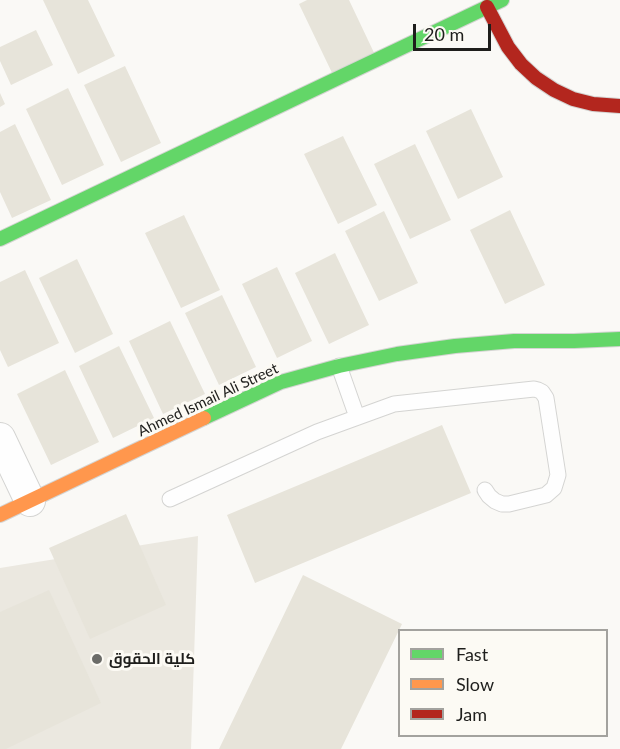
<!DOCTYPE html>
<html>
<head>
<meta charset="utf-8">
<style>
	body { margin:0 }
	#map { position:relative; width:620px; height:749px; overflow:hidden; background:#faf9f6; font-family:Lato,sans-serif }
	canvas { display:block }
	.legend { position:absolute; left:398px; top:629px; width:210px; height:108px; box-sizing:border-box; background:#fcfaf4; border:2px solid #a3a29e; margin:0; padding:8px 10px; list-style:none; font-size:18px; color:#1e1e1c }
	.legend li { display:flex; align-items:center; gap:12px; height:30px }
	.legend b { width:30px; border:2px solid #a3a29e }
	.scale { position:absolute; left:413px; top:24px; width:78px; height:27px; box-sizing:border-box; border:3px solid #1e1e1c; border-top:0; padding-left:8px; font-size:18px; line-height:21px; white-space:nowrap; color:#1e1e1c; -webkit-text-stroke:4px #fcfaf4; paint-order:stroke }
</style>
</head>
<body>
<div id="map">
<canvas width="620" height="749"></canvas>
<ul class="legend">
<li><b style="height:8px;background:#63d668"></b>Fast</li>
<li><b style="height:8px;background:#ff974d"></b>Slow</li>
<li><b style="height:8px;background:#b3261e"></b>Jam</li>
</ul>
<div class="scale">20 m</div>
</div>
<script>
const context = document.querySelector('canvas').getContext('2d');
context.lineJoin = 'round';
function fillPath(path, color) {
  context.fillStyle = color;
  context.fill(path, 'evenodd');
}
function shape(rows) {
  const path = new Path2D();
  for (const r of rows) {
    path.moveTo(r[0], r[1]);
    for (let i = 2; i < r.length; i += 2) path.lineTo(r[i], r[i + 1]);
  }
  return path;
}
function stroke(path, color, width, dash) {
  context.strokeStyle = color;
  context.lineWidth = width;
  context.lineCap = dash ? 'butt' : 'round';
  context.setLineDash(dash || []);
  context.stroke(path);
}
function drawText(font, color, halo, rows, align = 'center') {
  context.font = font + ' Lato,Cairo,sans-serif';
  context.lineWidth = 6;
  context.setLineDash([]);
  context.textBaseline = 'middle';
  context.strokeStyle = halo;
  context.fillStyle = color;
  for (const [text, x, y, turn = 0] of rows) {
    context.save();
    context.translate(x, y);
    context.rotate((+turn || 0) * Math.PI / 180);
    context.textAlign = isNaN(turn) ? turn : align;
    if (halo) context.strokeText(text, 0, 0);
    context.fillText(text, 0, 0);
    context.restore();
  }
}
fillPath(shape([
	[198,536,191,749,0,749,0,568]
]), '#ebe8e0');
fillPath(shape([
	[43,0,88,0,115,56,78,74],
	[307,0,349,0,377,59,335,79,299,4],
	[36,30,53,65,11,85,0,61,0,47],
	[125,66,161,143,121,162,84,85],
	[68,88,104,165,62,185,26,109],
	[0,93,5,104,0,107],
	[471,109,503,177,458,199,426,131],
	[15,124,51,200,12,218,0,192,0,132],
	[343,136,377,205,338,224,304,154],
	[415,144,451,220,410,239,374,164],
	[510,210,545,285,505,304,470,230],
	[384,211,418,283,379,301,345,231],
	[184,215,220,290,181,308,145,233],
	[335,253,369,325,329,344,295,273],
	[77,259,113,334,75,353,39,278],
	[277,267,312,341,277,358,242,284],
	[25,270,59,343,8,367,0,350,0,282],
	[222,295,256,367,219,385,185,313],
	[170,321,205,394,163,414,129,341],
	[119,346,154,418,113,438,79,366],
	[65,370,99,442,51,465,17,394],
	[442,425,471,493,255,583,227,515],
	[126,514,166,605,90,639,49,548],
	[303,575,402,624,341,749,219,749],
	[49,590,101,703,6,749,0,749,0,612]
]), '#e7e4da');
const lane = shape([
	[339,366,357,417],
	[170,499,317,432,394,404,534,389,538,390,542,392,546,398,558,475,554,488,546,495,509,504,502,504,495,501,489,496,485,490]
]);
const street = shape([
	[0,438,30,501]
]);
const fast = shape([
	[0,239,502,0],
	[204,418,281,382,339,366,397,354,455,346,514,341,574,341,620,339]
]);
const slow = shape([
	[0,515,204,418]
]);
const jam = shape([
	[487,7,508,47,521,64,536,78,554,90,573,99,593,104,620,106]
]);
stroke(lane, '#d4d4d2', 17);
stroke(street, '#d4d4d2', 32);
stroke(fast, '#d4d4d2', 16);
stroke(slow, '#d4d4d2', 16);
stroke(jam, '#d4d4d2', 16);
stroke(lane, '#fefefe', 15);
stroke(street, '#fefefe', 30);
stroke(fast, '#63d668', 14);
stroke(slow, '#ff974d', 14);
stroke(jam, '#b3261e', 14);
for (const [x, y, r, color] of [
	[97,659,6,"#6b6b68"]
]) {
  const dot = new Path2D();
  dot.arc(x, y, r, 0, 2 * Math.PI);
  context.fillStyle = color;
  context.fill(dot);
  stroke(dot, '#fcfaf4', 2);
}
drawText('15px', '#1e1e1c', '#fcfaf4', [
	["Ahmed Ismail Ali Street",208,400,-25]
]);
drawText('bold 15px', '#1e1e1c', '#fcfaf4', [
	["كلية الحقوق",109,659]
], 'left');
</script>
</body>
</html>
